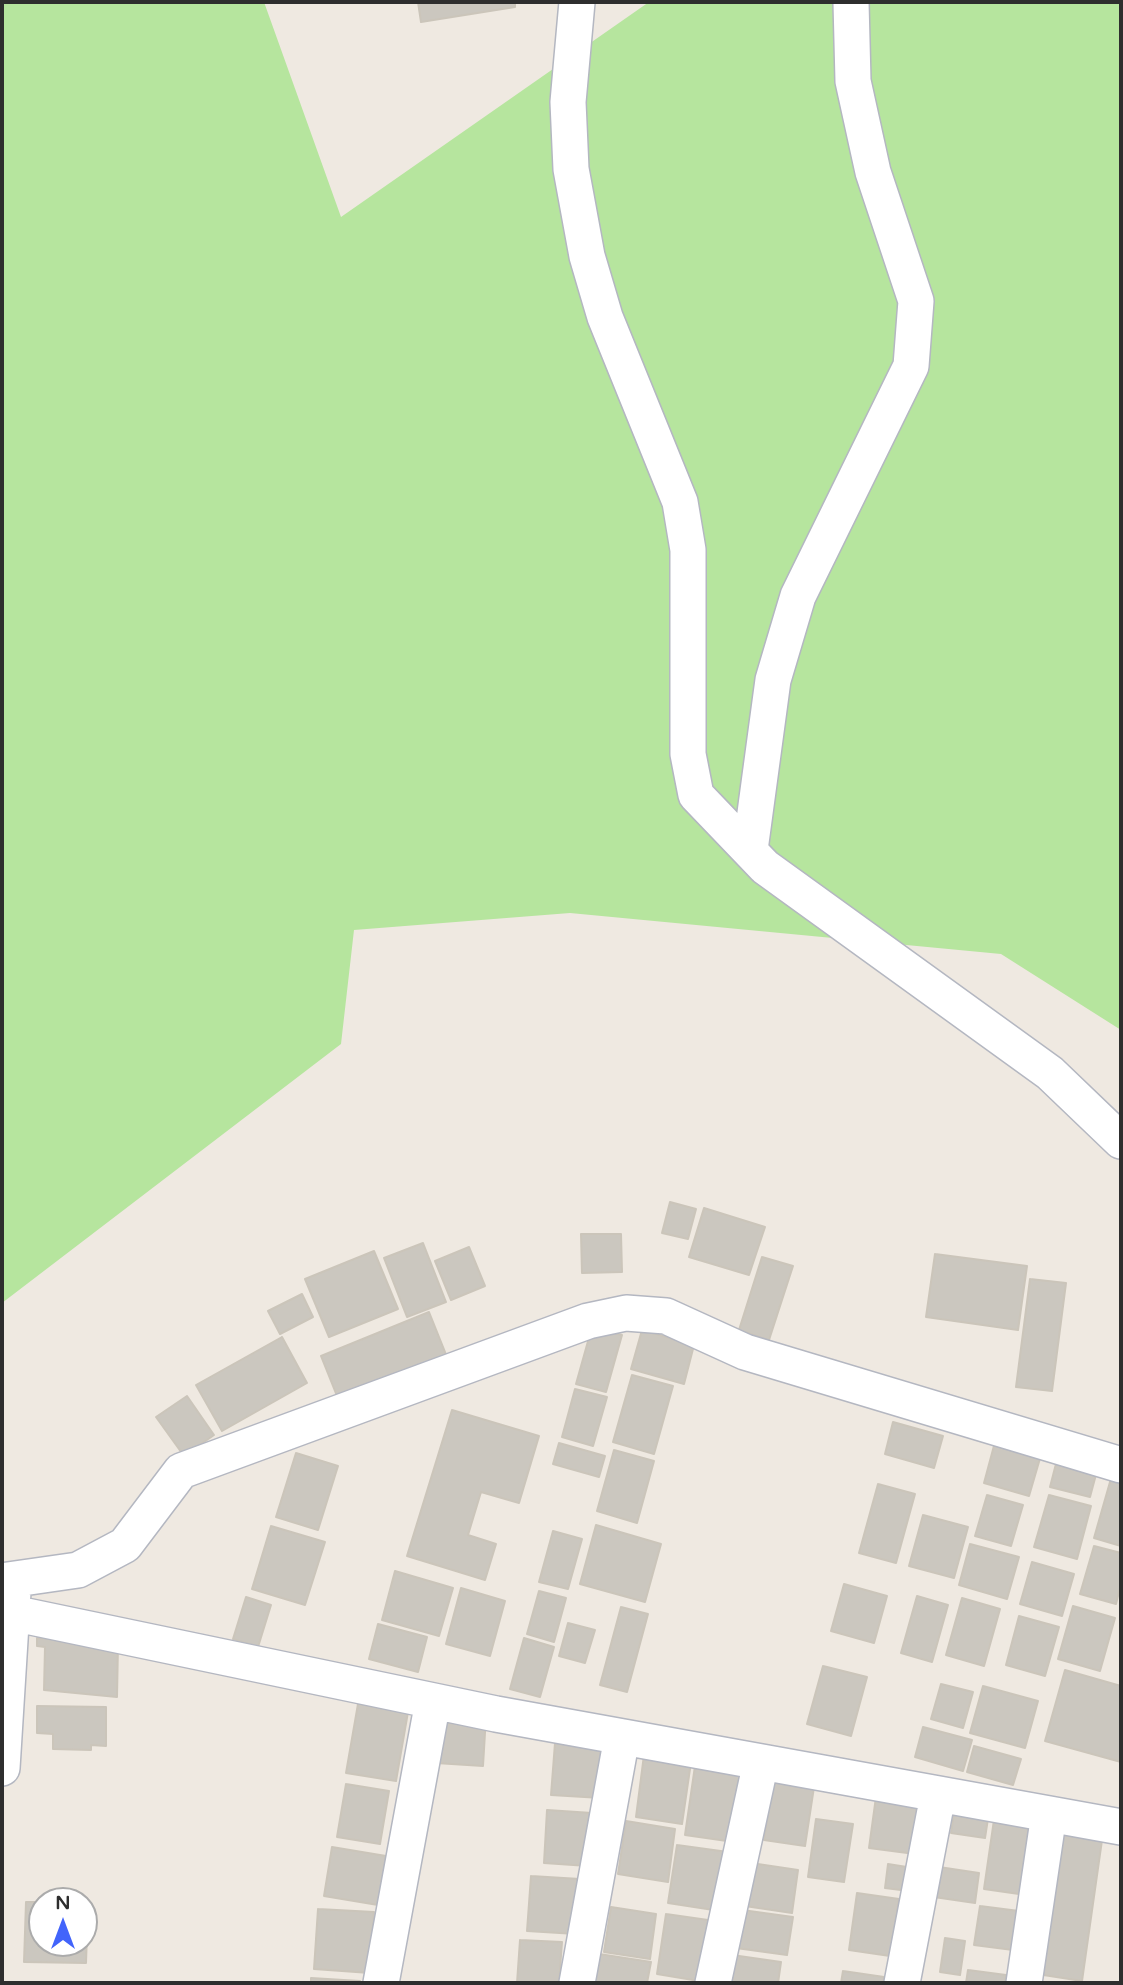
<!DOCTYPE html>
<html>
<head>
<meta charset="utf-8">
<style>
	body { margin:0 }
	#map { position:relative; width:1123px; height:1985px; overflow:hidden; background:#efe9e1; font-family:"Varela Round",sans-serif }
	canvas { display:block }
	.frame { position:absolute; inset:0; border:4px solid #2e2e2e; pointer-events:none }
	.north { position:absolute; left:28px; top:1887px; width:70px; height:70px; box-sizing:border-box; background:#fff; border:2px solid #ababab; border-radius:50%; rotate:0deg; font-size:19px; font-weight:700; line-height:28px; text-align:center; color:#2e2e2e }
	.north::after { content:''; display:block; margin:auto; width:24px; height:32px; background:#4264fb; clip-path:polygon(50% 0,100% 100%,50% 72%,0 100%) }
</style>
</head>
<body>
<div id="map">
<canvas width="1123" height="1985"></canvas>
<div class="frame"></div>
<div class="north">N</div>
</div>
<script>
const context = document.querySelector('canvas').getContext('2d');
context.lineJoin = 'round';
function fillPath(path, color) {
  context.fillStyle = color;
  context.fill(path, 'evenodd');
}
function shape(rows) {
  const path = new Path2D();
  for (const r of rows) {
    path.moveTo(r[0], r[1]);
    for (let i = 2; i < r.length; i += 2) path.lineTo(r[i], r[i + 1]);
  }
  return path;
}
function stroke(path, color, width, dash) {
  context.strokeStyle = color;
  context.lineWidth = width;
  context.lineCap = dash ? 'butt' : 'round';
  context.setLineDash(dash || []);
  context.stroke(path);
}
fillPath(shape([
	[2,2,264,2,341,217,649,2,1121,2,1121,1030,1001,954,570,913,354,930,341,1044,2,1303]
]), '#b6e59e');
const building = shape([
	[418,2,515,2,515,7,421,22,418,2],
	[670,1202,696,1209,688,1239,662,1233,670,1202],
	[704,1208,765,1227,749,1275,689,1257,704,1208],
	[581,1234,621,1234,622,1272,582,1273,581,1234],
	[423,1243,446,1302,407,1317,384,1258,423,1243],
	[469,1247,485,1286,451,1300,435,1261,469,1247],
	[374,1251,398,1309,329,1337,305,1279,374,1251],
	[935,1254,1027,1266,1018,1330,926,1317,935,1254],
	[762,1257,793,1266,769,1340,739,1330,762,1257],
	[1030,1279,1066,1283,1052,1391,1016,1387,1030,1279],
	[302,1294,313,1317,280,1334,268,1311,302,1294],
	[429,1312,447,1357,339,1401,321,1356,429,1312],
	[592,1327,622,1335,606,1392,576,1384,592,1327],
	[642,1330,694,1345,684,1384,631,1369,642,1330],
	[282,1337,307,1383,222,1431,196,1385,282,1337],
	[632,1375,673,1386,654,1454,613,1442,632,1375],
	[575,1389,607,1397,593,1446,562,1437,575,1389],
	[187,1396,214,1435,184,1456,156,1417,187,1396],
	[452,1410,539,1436,519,1503,481,1492,468,1535,496,1544,485,1580,407,1556,452,1410],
	[893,1422,943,1436,934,1468,885,1454,893,1422],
	[995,1442,1041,1455,1029,1496,984,1483,995,1442],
	[559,1443,605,1456,599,1477,553,1464,559,1443],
	[614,1450,654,1461,637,1523,597,1511,614,1450],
	[296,1453,338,1466,318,1530,276,1517,296,1453],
	[1058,1456,1098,1467,1090,1497,1050,1487,1058,1456],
	[1112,1475,1121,1477,1121,1546,1094,1538,1112,1475],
	[878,1484,915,1494,896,1563,859,1553,878,1484],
	[987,1495,1023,1505,1011,1546,975,1536,987,1495],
	[1049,1495,1091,1506,1077,1559,1034,1547,1049,1495],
	[923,1515,968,1527,954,1578,909,1566,923,1515],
	[596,1525,661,1544,645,1602,580,1584,596,1525],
	[271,1526,325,1542,305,1605,252,1589,271,1526],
	[553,1531,582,1539,568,1589,539,1582,553,1531],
	[970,1544,1019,1557,1007,1599,959,1585,970,1544],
	[1094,1546,1121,1553,1121,1584,1116,1604,1080,1594,1094,1546],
	[1032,1562,1074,1574,1062,1616,1020,1604,1032,1562],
	[395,1571,453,1588,439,1636,382,1620,395,1571],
	[844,1584,887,1596,874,1643,831,1631,844,1584],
	[461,1588,505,1601,490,1656,446,1644,461,1588],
	[539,1591,566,1598,554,1642,527,1634,539,1591],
	[917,1596,948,1605,932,1662,901,1653,917,1596],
	[246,1597,271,1605,258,1647,233,1639,246,1597],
	[962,1598,1000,1609,984,1666,946,1655,962,1598],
	[1073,1606,1115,1618,1100,1671,1058,1659,1073,1606],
	[621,1607,648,1614,627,1692,600,1685,621,1607],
	[1019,1616,1059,1627,1045,1676,1006,1665,1019,1616],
	[568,1623,595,1630,585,1663,559,1656,568,1623],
	[378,1624,427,1637,418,1672,369,1659,378,1624],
	[37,1638,118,1644,117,1697,44,1690,45,1647,37,1646,37,1638],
	[524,1638,554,1647,540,1697,510,1689,524,1638],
	[823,1666,867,1677,851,1736,807,1724,823,1666],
	[1065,1670,1121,1686,1121,1762,1045,1741,1065,1670],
	[941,1684,973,1692,963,1728,931,1719,941,1684],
	[983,1686,1038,1701,1025,1748,970,1733,983,1686],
	[358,1704,408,1712,396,1781,346,1773,358,1704],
	[37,1706,106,1707,106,1746,91,1745,91,1750,53,1749,53,1734,37,1733,37,1706],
	[439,1713,486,1716,483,1766,436,1763,439,1713],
	[923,1727,972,1740,963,1771,915,1757,923,1727],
	[555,1743,604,1747,601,1798,551,1795,555,1743],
	[974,1746,1021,1759,1013,1785,967,1772,974,1746],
	[644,1755,691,1762,682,1824,636,1817,644,1755],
	[695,1766,744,1773,734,1842,685,1835,695,1766],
	[773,1781,814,1787,805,1846,764,1840,773,1781],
	[346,1784,389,1791,380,1844,337,1837,346,1784],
	[876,1797,922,1804,915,1854,869,1848,876,1797],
	[955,1807,989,1812,985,1838,951,1833,955,1807],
	[547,1810,592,1813,588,1866,544,1863,547,1810],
	[816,1819,853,1824,844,1882,808,1877,816,1819],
	[994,1820,1036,1826,1026,1895,984,1889,994,1820],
	[626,1821,675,1829,668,1882,618,1874,626,1821],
	[1059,1827,1103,1833,1082,1981,1037,1974,1059,1827],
	[677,1845,728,1852,720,1911,668,1903,677,1845],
	[332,1847,386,1856,378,1905,324,1896,332,1847],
	[751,1863,798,1870,792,1913,745,1906,751,1863],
	[888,1864,913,1868,909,1891,885,1888,888,1864],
	[939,1867,979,1873,975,1903,934,1897,939,1867],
	[531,1876,580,1879,576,1934,527,1931,531,1876],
	[857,1893,899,1899,890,1956,849,1950,857,1893],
	[26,1902,42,1902,42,1943,84,1943,84,1904,88,1904,86,1963,24,1962,26,1902],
	[980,1906,1019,1911,1013,1950,974,1945,980,1906],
	[611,1907,656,1914,650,1959,604,1952,611,1907],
	[318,1909,374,1912,370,1973,314,1969,318,1909],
	[742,1910,793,1917,787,1955,736,1948,742,1910],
	[666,1914,708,1920,699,1981,657,1974,666,1914],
	[945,1938,965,1941,960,1975,940,1972,945,1938],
	[520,1940,562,1942,559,1983,517,1983,520,1940],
	[599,1954,651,1962,647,1983,594,1983,599,1954],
	[732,1955,781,1962,778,1983,728,1983,732,1955],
	[968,1970,1006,1975,1005,1983,966,1983,968,1970],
	[843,1971,884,1977,883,1983,841,1983,843,1971],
	[311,1978,360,1981,360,1983,311,1983,311,1978]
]);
fillPath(building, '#cbc7bf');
stroke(building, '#cbc5ba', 2);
const minor = shape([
	[577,2,568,102,571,169,587,256,605,317,680,502,688,550,688,754,696,795,765,867,1050,1073,1121,1141],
	[750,850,773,680,798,596,911,366,916,301,873,172,853,81,851,2],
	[2,1581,78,1570,125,1545,181,1471,588,1321,626,1313,666,1316,745,1352,1121,1465],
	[12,1613,496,1714,1121,1827],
	[2,1768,13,1592],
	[381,1983,433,1701],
	[577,1983,622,1737],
	[713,1983,761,1762],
	[902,1983,938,1795],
	[1024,1983,1049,1814]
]);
stroke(minor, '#b4b7c1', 38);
stroke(minor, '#fff', 35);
</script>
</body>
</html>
